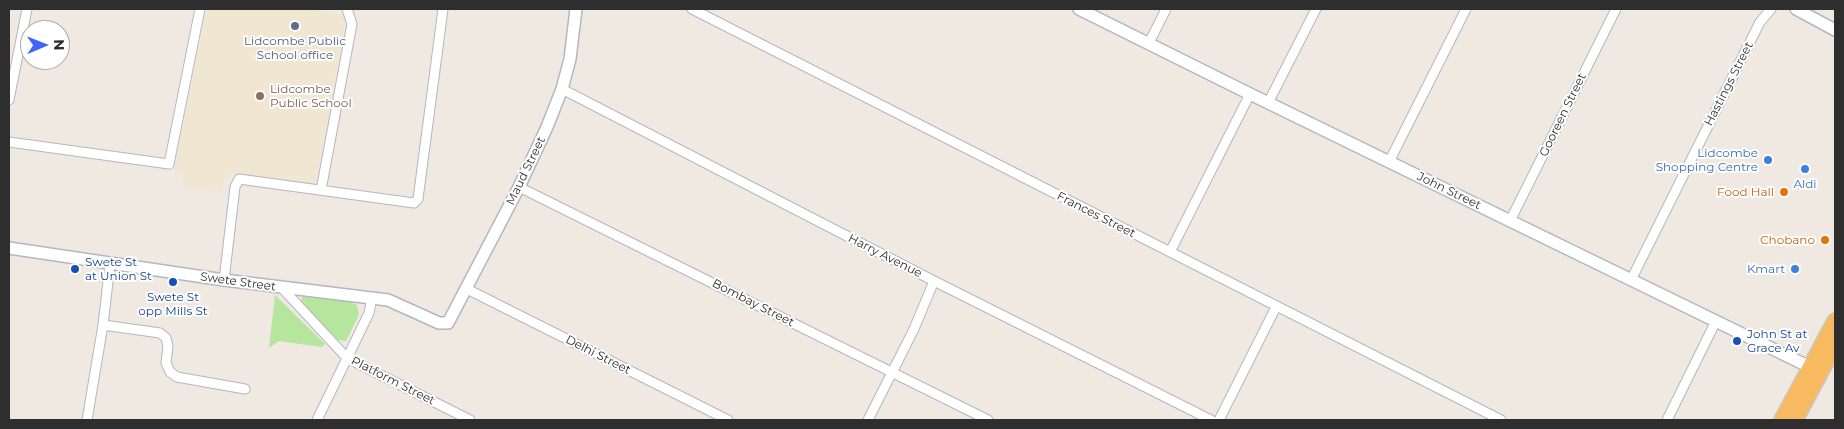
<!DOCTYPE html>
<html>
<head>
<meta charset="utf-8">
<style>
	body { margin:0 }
	#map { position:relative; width:1844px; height:429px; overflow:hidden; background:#efe9e1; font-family:Montserrat,sans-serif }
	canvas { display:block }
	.frame { position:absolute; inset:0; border:10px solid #2e2e2e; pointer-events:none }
	.north { position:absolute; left:20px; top:20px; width:50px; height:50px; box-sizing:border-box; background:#fff; border:1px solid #ababab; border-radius:50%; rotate:89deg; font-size:14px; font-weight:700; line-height:20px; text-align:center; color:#2e2e2e }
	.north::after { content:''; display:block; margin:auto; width:18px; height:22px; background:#4264fb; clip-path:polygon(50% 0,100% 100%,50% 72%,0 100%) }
</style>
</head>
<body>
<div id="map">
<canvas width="1844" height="429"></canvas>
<div class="frame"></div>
<div class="north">N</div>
</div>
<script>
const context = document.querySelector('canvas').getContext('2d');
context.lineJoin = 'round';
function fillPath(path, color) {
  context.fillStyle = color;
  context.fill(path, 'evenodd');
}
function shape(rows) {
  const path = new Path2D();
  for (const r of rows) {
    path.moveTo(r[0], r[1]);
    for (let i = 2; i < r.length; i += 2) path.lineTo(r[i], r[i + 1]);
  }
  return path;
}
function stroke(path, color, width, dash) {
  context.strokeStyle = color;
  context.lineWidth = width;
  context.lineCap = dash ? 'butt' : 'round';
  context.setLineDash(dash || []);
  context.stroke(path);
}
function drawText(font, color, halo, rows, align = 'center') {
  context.font = font + ' Montserrat,sans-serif';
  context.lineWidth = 4;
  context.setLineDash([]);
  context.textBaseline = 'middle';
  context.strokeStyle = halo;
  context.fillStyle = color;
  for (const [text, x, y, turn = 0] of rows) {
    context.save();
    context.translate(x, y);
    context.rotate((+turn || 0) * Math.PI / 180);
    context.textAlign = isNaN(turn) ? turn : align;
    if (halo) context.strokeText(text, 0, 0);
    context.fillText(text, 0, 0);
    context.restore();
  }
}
fillPath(shape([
	[207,9,310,9,342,14,346,20,316,182,313,184,231,174,229,180,224,179,222,192,182,186,184,174,174,172]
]), '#f0e6d1');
fillPath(shape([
	[275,295,325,344,322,347,279,341,269,348],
	[308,295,348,301,357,305,359,315,346,341,338,340,301,302,302,297]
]), '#b6e59e');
const minor = shape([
	[692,9,1501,420],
	[1149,43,1166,9],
	[562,89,934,281,1211,420],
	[9,100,27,9],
	[1268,103,1316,9],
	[9,142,169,164,200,9],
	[1389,162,1466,9],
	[519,187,988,420],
	[321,190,352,24,347,9],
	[1510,221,1616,9],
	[1170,252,1250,94],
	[224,280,235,187,239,179,414,203,418,199,443,9],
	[1631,280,1760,22,1771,9],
	[282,288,347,358,470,420],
	[467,289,728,420],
	[103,325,160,333,166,338,168,346,166,363,170,372,177,377,245,389],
	[87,420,103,325,110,264],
	[317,420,369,313,372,298],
	[868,420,914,329,934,281],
	[1219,420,1276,307],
	[1667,420,1716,321]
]);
const tertiary = shape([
	[1079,9,1250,94,1816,370],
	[1796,9,1835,30],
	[9,248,224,280,388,300,439,323,448,323,519,187,547,127,562,89,570,59,576,9]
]);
const trunk = shape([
	[1782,420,1835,321],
	[1795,420,1835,345]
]);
stroke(minor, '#b4b7c1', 11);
stroke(tertiary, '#b4b7c1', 14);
stroke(trunk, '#c9c9c9', 18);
stroke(minor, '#fff', 9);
stroke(tertiary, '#fff', 11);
stroke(trunk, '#f8ba60', 15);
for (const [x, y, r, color] of [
	[295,26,5,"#5c6f8a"],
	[260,96,5,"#8d6e63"],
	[1768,160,5,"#3f7fe0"],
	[1805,169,5,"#3f7fe0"],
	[1784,192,5,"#e8710a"],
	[1825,240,5,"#e8710a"],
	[75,269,5,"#1a4fb4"],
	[1795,269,5,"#3f7fe0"],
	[173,282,5,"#1a4fb4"],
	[1737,341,5,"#1a4fb4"]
]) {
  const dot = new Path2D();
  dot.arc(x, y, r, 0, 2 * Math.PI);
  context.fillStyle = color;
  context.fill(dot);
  stroke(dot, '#fff', 2);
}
drawText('12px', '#4e5e75', '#fff', [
	["Lidcombe Public",295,41],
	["School office",295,55]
]);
drawText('12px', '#2e2e2e', '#fff', [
	["Hastings Street",1729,84,-63],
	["Gooreen Street",1563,115,-64],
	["Maud Street",526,171,-64],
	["John Street",1449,191,26],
	["Frances Street",1096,215,27],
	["Harry Avenue",885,256,27],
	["Swete Street",238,282,8],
	["Bombay Street",753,303,27],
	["Delhi Street",598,355,27],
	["Platform Street",393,381,27]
]);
drawText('12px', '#785e54', '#fff', [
	["Lidcombe",270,89],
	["Public School",270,103]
], 'left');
drawText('12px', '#366cbe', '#fff', [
	["Lidcombe",1758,153],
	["Shopping Centre",1758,167],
	["Aldi",1805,184,"center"],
	["Kmart",1785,269]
], 'right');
drawText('12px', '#c56008', '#fff', [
	["Food Hall",1774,192],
	["Chobano",1815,240]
], 'right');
drawText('12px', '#164399', '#fff', [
	["Swete St",85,262],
	["at Union St",85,276],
	["Swete St",173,297,"center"],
	["opp Mills St",173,311,"center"],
	["John St at",1747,334],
	["Grace Av",1747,348]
], 'left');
</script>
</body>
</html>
